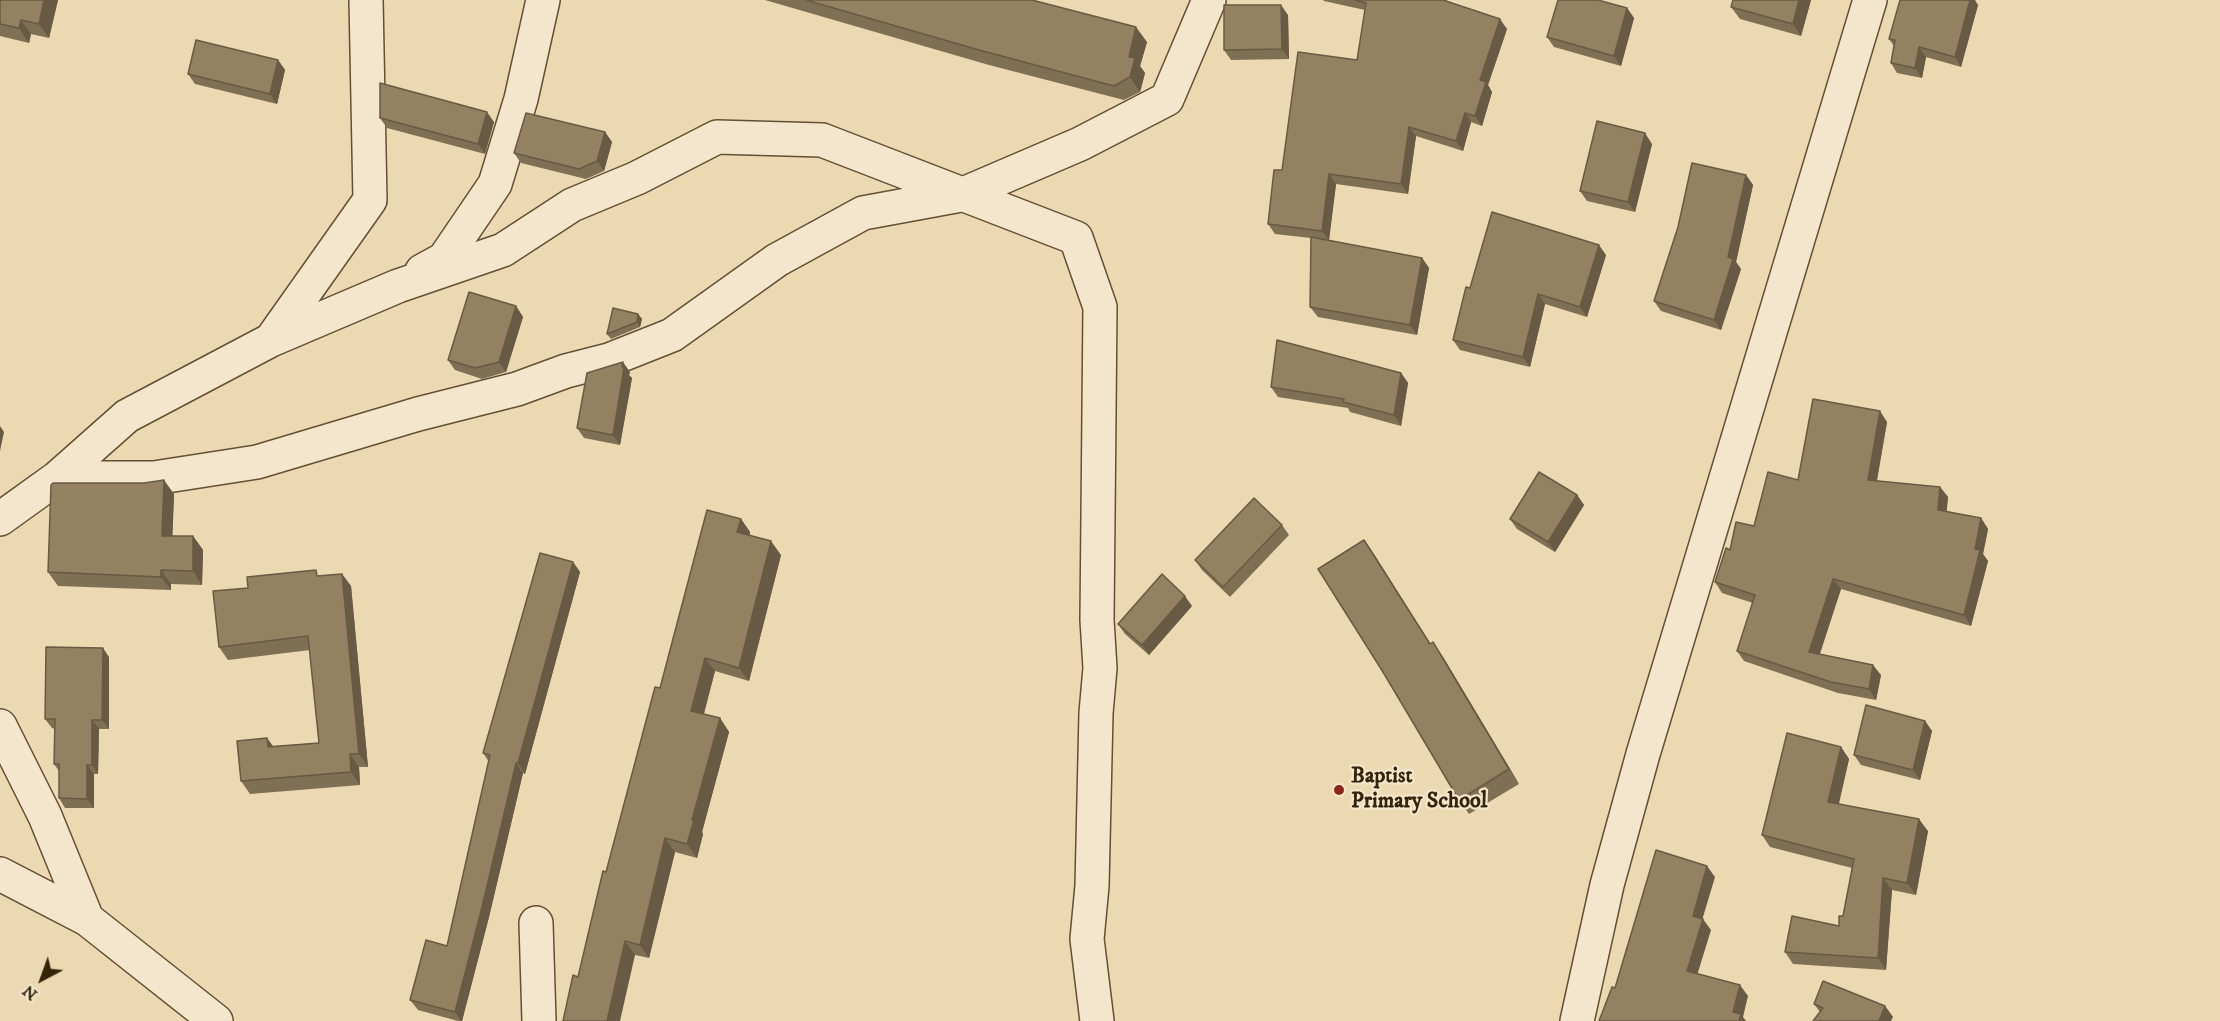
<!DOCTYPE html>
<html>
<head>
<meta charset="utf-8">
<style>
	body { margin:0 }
	#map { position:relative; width:2220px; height:1021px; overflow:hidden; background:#ecd8b1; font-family:"IM FELL DW Pica",serif }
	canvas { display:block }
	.north { position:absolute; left:12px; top:949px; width:60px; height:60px; -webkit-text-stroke:4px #f3e6cc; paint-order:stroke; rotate:221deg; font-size:16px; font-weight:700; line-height:24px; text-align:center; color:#35230c }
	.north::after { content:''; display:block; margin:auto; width:21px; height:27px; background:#35230c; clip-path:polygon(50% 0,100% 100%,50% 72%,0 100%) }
</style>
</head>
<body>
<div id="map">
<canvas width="2220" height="1021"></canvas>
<div class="north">N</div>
</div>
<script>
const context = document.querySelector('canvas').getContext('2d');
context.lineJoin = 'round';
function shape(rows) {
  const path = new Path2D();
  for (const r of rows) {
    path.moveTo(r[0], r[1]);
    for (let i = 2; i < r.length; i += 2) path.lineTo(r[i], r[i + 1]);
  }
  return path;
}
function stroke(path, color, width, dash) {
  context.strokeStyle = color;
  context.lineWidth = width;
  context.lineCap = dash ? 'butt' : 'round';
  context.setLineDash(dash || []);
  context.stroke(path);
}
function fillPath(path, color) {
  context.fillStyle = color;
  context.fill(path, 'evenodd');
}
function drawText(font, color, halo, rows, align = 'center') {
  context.font = font + ' "IM FELL DW Pica",serif';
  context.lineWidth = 4.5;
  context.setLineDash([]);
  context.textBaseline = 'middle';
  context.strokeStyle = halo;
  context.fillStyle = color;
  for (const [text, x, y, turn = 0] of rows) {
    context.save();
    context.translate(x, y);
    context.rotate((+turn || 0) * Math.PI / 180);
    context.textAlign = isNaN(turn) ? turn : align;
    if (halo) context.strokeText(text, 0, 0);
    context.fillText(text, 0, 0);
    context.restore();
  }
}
const minor = shape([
	[422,271,444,259,495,184,521,99,543,0],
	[271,340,370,200,366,0],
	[57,478,127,416,271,340,398,286,503,250,572,205,637,178,717,137,822,140,1076,238,1100,307,1097,620,1100,668,1096,713,1092,886,1087,939,1097,1021],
	[0,519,57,478,154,478,257,462,418,414,517,389,566,371,609,360,672,335,777,260,863,213,961,195,1080,144,1167,99,1209,0],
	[0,726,45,816,87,919],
	[0,874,87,919,216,1021],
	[536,923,539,1021],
	[1577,1021,1607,885,1643,754,1870,0]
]);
stroke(minor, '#635035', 36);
stroke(minor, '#f3e6cc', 33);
fillPath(shape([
	[0,0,58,0,49,38,31,34,29,43,0,36],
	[765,0,1032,0,1147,42,1140,66,1145,73,1140,92,1124,100,989,65],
	[1323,0,1447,0,1447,1,1507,29,1488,85,1492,92,1482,126,1471,122,1463,151,1416,136,1408,194,1336,184,1329,240,1422,258,1429,268,1417,335,1318,317,1310,307,1311,238,1275,234,1268,224,1282,170,1357,60,1365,10,1324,1],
	[1811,0,1801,36,1740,19,1731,7],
	[1978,5,1961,67,1926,57,1922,78,1897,73,1891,63,1894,46,1889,39],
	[1627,8,1634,18,1621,66,1554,47,1547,37],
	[1288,15,1289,59,1231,60,1224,50],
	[278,60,285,70,277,104,195,84,188,74],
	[380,118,494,122,485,154,387,128],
	[605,132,612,142,604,171,586,179,521,163,514,153],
	[1652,144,1635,212,1587,201,1580,191],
	[1746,175,1753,185,1736,262,1741,269,1721,330,1661,311,1654,301],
	[1606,255,1587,317,1545,304,1530,367,1460,350,1453,340,1470,288],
	[516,306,523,317,506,372,482,379,455,370,448,360],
	[638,314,642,319,640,327,611,339,607,334],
	[630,372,629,375,632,378,620,445,584,438,577,428],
	[1401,373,1408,383,1401,426,1350,412,1348,408,1278,397,1271,387],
	[1887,422,1877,481,1940,487,1948,497,1946,511,1981,518,1988,529,1983,554,1988,561,1971,626,1841,589,1819,654,1881,675,1876,700,1838,693,1744,661,1737,651,1753,603,1722,593,1715,582,1730,550,1798,480],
	[174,494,172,536,193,536,203,550,202,585,171,584,171,590,58,586,48,572],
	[1577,495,1584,505,1555,552,1517,529,1510,519],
	[741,519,750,532,750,535,781,555,749,681,715,671,704,714,720,718,729,732,702,832,703,834,697,858,675,852,649,958,635,955,578,977,606,872,660,688],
	[1282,525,1289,535,1230,597,1202,570,1195,560],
	[1364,540,1430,644,1443,657,1519,784,1469,814,1459,800],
	[573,562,580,572,525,774,523,773,489,917,462,1021,458,1021,418,1010,410,1000,447,946,489,762,483,753],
	[342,574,351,586,368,767,359,767,360,785,250,794,241,781,267,738,273,746,319,743,310,650,228,660,219,647,248,588,320,576],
	[1192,606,1149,655,1125,634,1118,624],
	[109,657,109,729,99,729,98,774,94,774,94,808,65,808,59,798,59,771,54,764,55,729,52,728,45,719],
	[1925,721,1932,731,1920,780,1861,765,1854,755],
	[1841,747,1849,759,1839,804,1928,831,1916,895,1892,890,1886,970,1793,964,1785,952,1839,926,1843,916,1852,868,1770,847,1762,835],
	[1814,1004,1885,1006,1893,1017,1820,1012]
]), '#7f6f54');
fillPath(shape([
	[44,0,58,0,49,38,39,24],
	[1799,0,1811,0,1801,36,1793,24],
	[1970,0,1975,0,1978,5,1961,67,1955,57],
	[1281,5,1288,15,1289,59,1282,49],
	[1627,8,1634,18,1621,66,1614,56],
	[1500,19,1507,29,1488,85,1492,92,1482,126,1475,116,1480,80],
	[21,20,31,34,29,43,19,28],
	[1136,27,1147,42,1140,66,1145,73,1140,92,1130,77,1129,57],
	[1919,47,1926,57,1922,78,1915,68],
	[278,60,285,70,277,104,270,94],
	[487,112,494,122,485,154,478,144],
	[1465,113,1471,122,1463,151,1456,141],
	[1409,127,1416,136,1408,194,1401,184],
	[605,132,612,142,604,171,597,161],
	[1645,133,1652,144,1635,212,1628,202],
	[1329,174,1336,184,1329,240,1322,231],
	[1746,175,1753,185,1736,262,1741,269,1721,330,1714,320],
	[1599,245,1606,255,1587,317,1580,307],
	[1422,258,1429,268,1417,335,1410,325],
	[1538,294,1545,304,1530,367,1523,357],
	[516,306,523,317,506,372,499,362],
	[638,314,642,319,640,327,637,322],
	[623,362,630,372,629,375,632,378,620,445,613,435],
	[1401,373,1408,383,1401,426,1394,415],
	[1880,411,1887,422,1875,490,1868,480],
	[0,426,4,432,0,451],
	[164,480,174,494,172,550,162,536],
	[1940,487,1948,497,1946,520,1938,510],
	[1577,495,1584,505,1555,552,1548,542],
	[1981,518,1988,529,1983,554,1988,561,1971,626,1964,615,1975,549],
	[741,519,750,532,747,546,737,532],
	[193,536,203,550,202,585,193,571],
	[1364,540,1374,554,1440,659,1430,644],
	[771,541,781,555,749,681,739,668],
	[573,562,580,572,525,774,518,763],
	[161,570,171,584,171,590,161,577],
	[342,574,351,586,368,767,359,754],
	[1833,579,1841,589,1817,663,1809,652],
	[1185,596,1192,606,1149,655,1142,645],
	[1433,642,1443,657,1519,784,1509,769],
	[103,648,109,657,109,729,102,720],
	[705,658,715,671,701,724,691,711],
	[1873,665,1881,675,1876,700,1869,689],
	[720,718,729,732,702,832,703,834,697,858,687,844,692,820],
	[92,720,99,729,98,774,92,765],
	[1925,721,1932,731,1920,780,1913,770],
	[267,738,276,751,268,747],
	[1841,747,1849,759,1836,814,1828,802],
	[350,754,359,767,360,785,351,772],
	[516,763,523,773,489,917,462,1021,461,1021,455,1012],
	[87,765,94,774,94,808,87,799],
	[1919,819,1928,831,1916,895,1907,883],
	[665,838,675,852,649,958,640,945],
	[1707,866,1715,877,1700,927,1693,916],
	[1883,878,1892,890,1886,970,1878,958],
	[1703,919,1711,930,1695,982,1687,971],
	[625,941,635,955,620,1021,607,1021],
	[1740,985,1748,996,1743,1017,1746,1021,1739,1021,1733,1012],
	[1885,1006,1893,1017,1891,1021,1879,1021]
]), '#685a45');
const building = shape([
	[0,0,44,0,39,24,21,20,19,28,0,24,0,0],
	[806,0,1032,0,1136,27,1129,57,1135,58,1130,77,1114,86,979,50,806,0],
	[1355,0,1443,0,1500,19,1480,80,1486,82,1475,116,1465,113,1456,141,1409,127,1401,184,1329,174,1322,231,1268,224,1274,170,1282,170,1298,52,1357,60,1366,3,1355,0],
	[1558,0,1598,0,1627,8,1614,56,1547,37,1558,0],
	[1733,0,1799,0,1793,24,1731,7,1733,0],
	[1900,0,1970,0,1955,57,1919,47,1915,68,1891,63,1895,40,1889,39,1900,0],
	[1224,5,1281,5,1282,49,1224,50,1224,5],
	[196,40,278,60,270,94,188,74,196,40],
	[380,83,487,112,478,144,380,118,380,83],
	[526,113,605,132,597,161,579,169,514,153,526,113],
	[1597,121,1645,133,1628,202,1580,191,1597,121],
	[1692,163,1746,175,1728,257,1733,259,1714,320,1654,301,1678,227,1692,163],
	[1492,212,1599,245,1580,307,1538,294,1523,357,1453,340,1466,287,1470,288,1492,212],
	[1311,237,1422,258,1410,325,1310,307,1311,237],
	[469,292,516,306,499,362,475,368,448,360,469,292],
	[613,308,638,314,637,322,607,334,613,308],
	[1277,340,1401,373,1394,415,1343,402,1344,399,1271,387,1277,340],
	[623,362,622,367,624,368,613,435,577,428,587,373,623,362],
	[1813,399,1880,411,1868,480,1940,487,1938,510,1981,518,1975,549,1980,550,1964,615,1833,579,1809,652,1873,665,1869,689,1831,682,1737,651,1755,595,1715,582,1726,548,1730,550,1736,522,1754,526,1768,472,1798,480,1813,399],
	[1539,472,1577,495,1548,542,1510,519,1539,472],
	[164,480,162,536,193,536,193,571,161,570,161,577,48,572,51,485,53,483,144,483,164,480],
	[1254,498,1282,525,1223,587,1195,560,1254,498],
	[707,510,741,519,737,532,771,541,739,668,705,658,691,711,720,718,692,820,694,820,687,844,665,838,640,945,625,941,607,1021,563,1021,573,975,578,977,603,871,606,872,655,687,660,688,707,510],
	[1364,540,1430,644,1433,642,1509,769,1459,800,1383,672,1318,569,1364,540],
	[540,553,573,562,518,763,516,763,482,907,455,1012,410,1000,426,940,447,946,490,755,483,753,540,553],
	[316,570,317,576,342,574,359,754,350,754,351,772,241,781,237,741,267,738,268,747,319,743,308,636,219,647,213,591,248,588,247,577,316,570],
	[1162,574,1185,596,1142,645,1118,624,1162,574],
	[46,647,103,648,102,720,92,720,92,765,87,765,87,799,59,798,59,764,54,764,55,719,45,719,46,647],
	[1866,705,1925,721,1913,770,1854,755,1866,705],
	[1787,733,1841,747,1828,802,1919,819,1907,883,1883,878,1878,958,1785,952,1792,916,1839,926,1839,916,1843,916,1854,859,1762,835,1787,733],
	[1656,850,1707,866,1693,916,1703,919,1687,971,1740,985,1733,1012,1741,1014,1739,1021,1599,1021,1612,987,1615,988,1656,850],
	[1823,981,1885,1006,1879,1021,1813,1021,1823,1008,1814,1004,1823,981]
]);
fillPath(building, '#948162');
stroke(building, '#685a45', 1.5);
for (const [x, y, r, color] of [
	[1339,790,6,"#8f2418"]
]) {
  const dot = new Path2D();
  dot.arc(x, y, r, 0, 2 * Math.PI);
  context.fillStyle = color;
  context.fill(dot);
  stroke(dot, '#f3e6cc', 2);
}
drawText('bold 22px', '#35230c', '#f3e6cc', [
	["Baptist",1351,777],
	["Primary School",1351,802]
], 'left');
</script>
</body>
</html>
